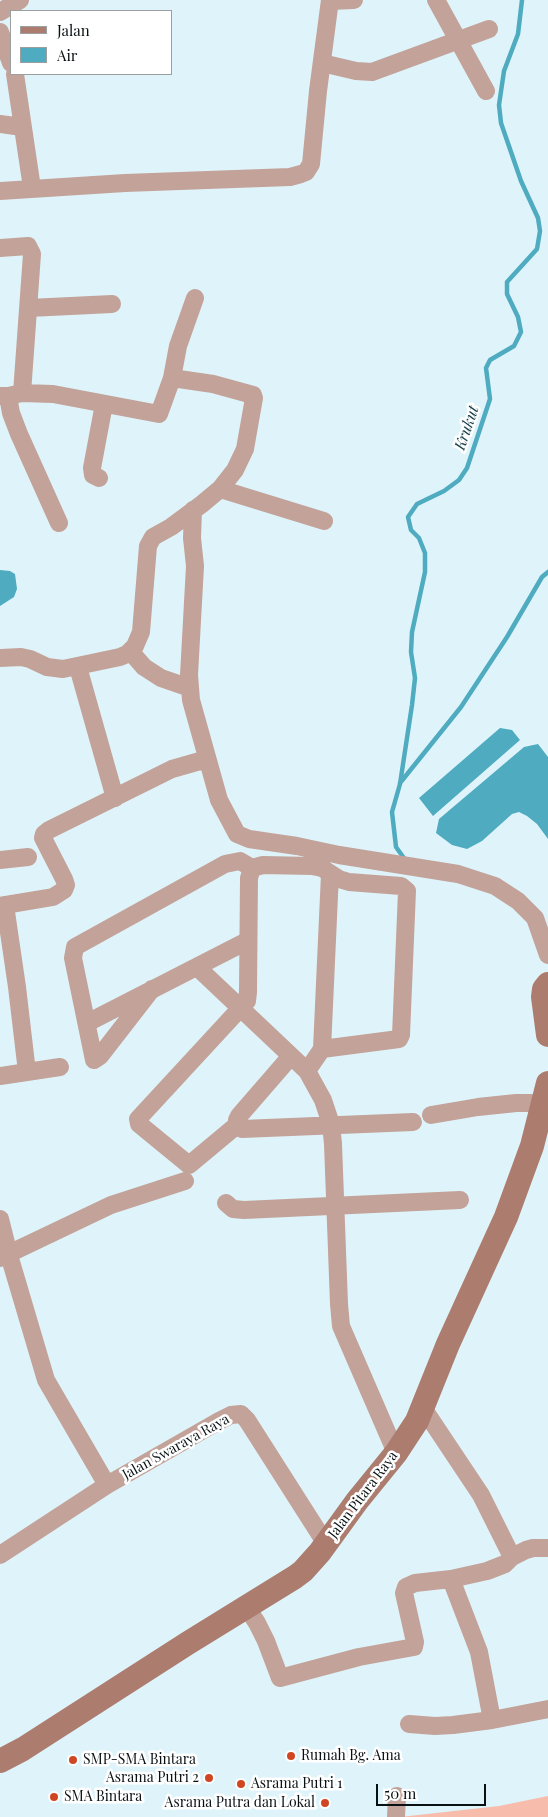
<!DOCTYPE html>
<html>
<head>
<meta charset="utf-8">
<style>
	body { margin:0 }
	#map { position:relative; width:548px; height:1817px; overflow:hidden; background:#dff4fa; font-family:"Playfair Display",serif }
	canvas { display:block }
	.legend { position:absolute; left:10px; top:10px; width:162px; height:65px; box-sizing:border-box; background:#fff; border:1px solid #9c9fa0; margin:0; padding:6px 9px; list-style:none; font-size:15px; color:#081012 }
	.legend li { display:flex; align-items:center; gap:10px; height:25px }
	.legend b { width:25px; border:1px solid #9c9fa0 }
	.scale { position:absolute; left:376px; top:1784px; width:110px; height:22px; box-sizing:border-box; border:2px solid #081012; border-top:0; padding-left:6px; font-size:15px; line-height:18px; white-space:nowrap; color:#081012; -webkit-text-stroke:4px #fff; paint-order:stroke }
</style>
</head>
<body>
<div id="map">
<canvas width="548" height="1817"></canvas>
<ul class="legend">
<li><b style="height:6px;background:#ac7c6f"></b>Jalan</li>
<li><b style="height:14px;background:#4eabc0"></b>Air</li>
</ul>
<div class="scale">50 m</div>
</div>
<script>
const context = document.querySelector('canvas').getContext('2d');
context.lineJoin = 'round';
function fillPath(path, color) {
  context.fillStyle = color;
  context.fill(path, 'evenodd');
}
function shape(rows) {
  const path = new Path2D();
  for (const r of rows) {
    path.moveTo(r[0], r[1]);
    for (let i = 2; i < r.length; i += 2) path.lineTo(r[i], r[i + 1]);
  }
  return path;
}
function stroke(path, color, width, dash) {
  context.strokeStyle = color;
  context.lineWidth = width;
  context.lineCap = dash ? 'butt' : 'round';
  context.setLineDash(dash || []);
  context.stroke(path);
}
function drawText(font, color, halo, rows, align = 'center') {
  context.font = font + ' "Playfair Display",serif';
  context.lineWidth = 5;
  context.setLineDash([]);
  context.textBaseline = 'middle';
  context.strokeStyle = halo;
  context.fillStyle = color;
  for (const [text, x, y, turn = 0] of rows) {
    context.save();
    context.translate(x, y);
    context.rotate((+turn || 0) * Math.PI / 180);
    context.textAlign = isNaN(turn) ? turn : align;
    if (halo) context.strokeText(text, 0, 0);
    context.fillText(text, 0, 0);
    context.restore();
  }
}
fillPath(shape([
	[548,1796,548,1817,400,1817,499,1806]
]), '#f7bcac');
fillPath(shape([
	[0,570,10,571,15,574,17,589,14,597,0,606],
	[500,728,512,730,520,740,433,816,419,798],
	[538,744,548,757,548,839,537,824,527,816,519,812,512,814,482,841,467,849,452,845,436,833,439,819,524,747]
]), '#4eabc0');
stroke(shape([
	[400,783,461,707,507,637,542,577,548,572],
	[406,861,396,847,392,812,400,784,412,705,415,678,411,652,412,632,425,572,425,553,419,538,411,530,408,517,417,504,444,491,459,480,467,468,490,399,486,368,490,360,514,346,521,332,518,317,507,294,507,282,537,249,540,231,538,218,521,181,501,123,499,105,504,71,518,34,522,0]
]), '#4eabc0', 4.5);
stroke(shape([
	[436,0,486,91],
	[330,1,354,0],
	[0,12,20,0],
	[0,32,11,63],
	[322,63,356,71,372,72,489,29],
	[15,74,32,188],
	[0,124,22,127],
	[0,191,125,183,290,177,301,174,306,172,311,164,318,91,330,0],
	[0,248,28,246,32,254,22,393],
	[29,308,112,304],
	[0,396,8,396,22,393,53,394,159,414,172,378,178,346,195,298],
	[8,396,11,413,19,434,59,523],
	[99,478,93,475,92,468,104,404],
	[220,489,324,521],
	[193,510,192,538,195,566,189,675,191,700,219,800,237,834,249,839,297,846,339,855,458,874,495,886,518,901,535,918,548,955],
	[130,651,144,667,161,678,190,688],
	[0,658,21,657,30,659,47,667,63,669,120,657,127,654,135,646,141,632,148,546,153,537,171,527,202,504,220,489,235,470,245,449,254,398,253,395,213,384,172,378],
	[78,667,115,798],
	[0,860,28,857],
	[5,905,17,987,27,1072],
	[0,906,53,897,64,890,66,885,64,879,43,838,44,834,49,830,172,769,200,761,207,762],
	[197,967,307,1071,323,1100,331,1124,333,1144,339,1304,341,1326,396,1453],
	[152,989,100,1056,94,1060,73,958,75,947,225,864,240,861,252,868],
	[87,1023,247,941],
	[291,1056,239,1116,237,1120,238,1127,242,1129,413,1122],
	[307,1071,322,1049,330,874],
	[0,1076,60,1067],
	[431,1115,478,1107,516,1103,530,1103,543,1105],
	[237,1125,189,1165,139,1124,138,1119,247,1001,248,992,249,878,252,868,263,865,312,866,322,868,339,879,349,882,401,886,407,891,401,1035,399,1039,322,1049],
	[226,1203,233,1209,244,1210,460,1200],
	[0,1219,9,1255,46,1380,107,1485,0,1555],
	[0,1258,111,1205,185,1181],
	[423,1408,481,1495,512,1557],
	[107,1485,219,1421,231,1415,241,1414,247,1420,326,1544],
	[451,1579,479,1652,492,1720],
	[246,1606,257,1623,266,1641,280,1678,359,1657,414,1647,415,1642,404,1593,406,1587,415,1583,451,1579,487,1571,505,1564,512,1557,526,1550,533,1548,548,1548],
	[409,1724,435,1726,453,1725,492,1720,548,1709],
	[396,1817,397,1796]
]), '#c3a299', 18);
stroke(shape([
	[548,984,544,989,543,997,548,1035],
	[0,1761,23,1749,188,1643,295,1577,303,1571,320,1552,357,1501,396,1453,417,1421,448,1344,506,1217,532,1146,548,1083]
]), '#ac7c6f', 24);
for (const [x, y, r, color] of [
	[291,1756,5,"#d04622"],
	[73,1760,5,"#d04622"],
	[209,1778,5,"#d04622"],
	[241,1784,5,"#d04622"],
	[54,1797,5,"#d04622"],
	[325,1803,5,"#d04622"]
]) {
  const dot = new Path2D();
  dot.arc(x, y, r, 0, 2 * Math.PI);
  context.fillStyle = color;
  context.fill(dot);
  stroke(dot, '#fff', 2);
}
drawText('14px', '#081012', '#fff', [
	["Jalan Swaraya Raya",176,1447,-29],
	["Jalan Pitara Raya",363,1495,-53]
]);
drawText('14px', '#081012', '#fff', [
	["Rumah Bg. Ama",301,1756],
	["SMP-SMA Bintara",83,1760],
	["Asrama Putri 2",199,1778,"right"],
	["Asrama Putri 1",251,1784],
	["SMA Bintara",64,1797],
	["Asrama Putra dan Lokal",315,1803,"right"]
], 'left');
drawText('italic 15px', '#154049', '#fff', [
	["Krukut",467,428,-71]
]);
</script>
</body>
</html>
